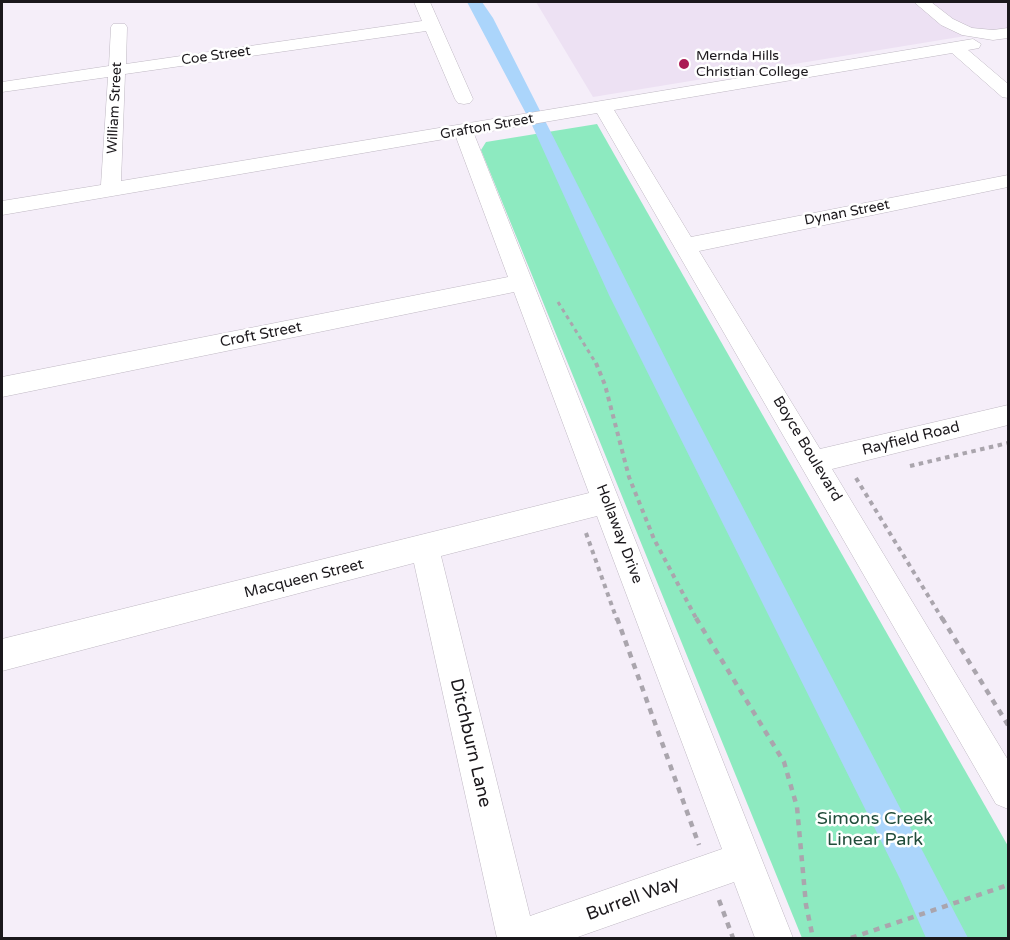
<!DOCTYPE html>
<html>
<head>
<meta charset="utf-8">
<style>
	body { margin:0 }
	#map { position:relative; width:1010px; height:940px; overflow:hidden; background:#f5eef9; font-family:"Varela Round",sans-serif }
	canvas { display:block }
	.frame { position:absolute; inset:0; border:3px solid #1b181c; pointer-events:none }
</style>
</head>
<body>
<div id="map">
<canvas width="1010" height="940"></canvas>
<div class="frame"></div>
</div>
<script>
const context = document.querySelector('canvas').getContext('2d');
context.lineJoin = 'round';
function fillPath(path, color) {
  context.fillStyle = color;
  context.fill(path, 'evenodd');
}
function shape(rows) {
  const path = new Path2D();
  for (const r of rows) {
    path.moveTo(r[0], r[1]);
    for (let i = 2; i < r.length; i += 2) path.lineTo(r[i], r[i + 1]);
  }
  return path;
}
function stroke(path, color, width, dash) {
  context.strokeStyle = color;
  context.lineWidth = width;
  context.lineCap = dash ? 'butt' : 'round';
  context.setLineDash(dash || []);
  context.stroke(path);
}
function drawText(font, color, halo, rows, align = 'center') {
  context.font = font + ' "Varela Round",sans-serif';
  context.lineWidth = 5;
  context.setLineDash([]);
  context.textBaseline = 'middle';
  context.strokeStyle = halo;
  context.fillStyle = color;
  for (const [text, x, y, turn = 0] of rows) {
    context.save();
    context.translate(x, y);
    context.rotate((+turn || 0) * Math.PI / 180);
    context.textAlign = isNaN(turn) ? turn : align;
    if (halo) context.strokeText(text, 0, 0);
    context.fillText(text, 0, 0);
    context.restore();
  }
}
fillPath(shape([
	[536,2,1008,2,1008,29,593,97]
]), '#ede1f3');
fillPath(shape([
	[597,124,1008,846,1008,938,802,938,481,150,486,142]
]), '#8deac0');
fillPath(shape([
	[467,2,482,2,493,18,681,389,968,938,926,938,900,879,609,295,531,123]
]), '#abd5fb');
const minor = shape([
	[414,2,430,2,473,99,470,103,464,104,458,103,455,99,426,31,125,74,121,181,973,39,981,44,979,48,968,50,1008,84,1008,98,1002,97,952,53,614,110,691,237,1008,175,1008,187,699,251,820,449,1008,405,1008,425,832,469,1008,760,1008,809,996,804,597,113,474,134,793,938,755,938,734,882,575,938,497,938,414,563,2,671,2,639,589,493,514,292,2,397,2,377,508,277,456,137,2,215,2,201,101,185,108,77,2,92,2,82,109,66,111,27,113,24,125,24,127,27,126,64,422,21,414,2],
	[597,516,722,849,530,916,441,556,597,516],
	[914,2,931,2,953,19,972,28,993,30,1008,28,1008,38,993,40,962,35,941,25,914,2]
]);
stroke(minor, '#bfb8c3', 1);
stroke(shape([
	[558,302,597,365]
]), '#aaa5ad', 3, [4, 4]);
stroke(shape([
	[596,363,605,385,629,477,654,539,697,620],
	[910,466,1008,443],
	[856,478,943,620],
	[586,533,617,620]
]), '#aaa5ad', 4, [4.5, 4.5]);
stroke(shape([
	[617,618,699,845],
	[696,618,784,762,797,807,806,905,813,938],
	[942,618,1008,725],
	[719,900,733,938],
	[851,938,1008,885]
]), '#aaa5ad', 4.5, [6, 6]);
fillPath(minor, '#fff');
for (const [x, y, r, color] of [
	[684,64,6,"#ab1b54"]
]) {
  const dot = new Path2D();
  dot.arc(x, y, r, 0, 2 * Math.PI);
  context.fillStyle = color;
  context.fill(dot);
  stroke(dot, '#fff', 2);
}
drawText('14px', '#1b181c', '#fff', [
	["Coe Street",216,56,-8],
	["William Street",115,108,-87],
	["Grafton Street",487,127,-10],
	["Dynan Street",847,213,-11]
]);
drawText('14px', '#1b181c', '#fff', [
	["Mernda Hills",696,56],
	["Christian College",696,72]
], 'left');
drawText('15px', '#1b181c', '#fff', [
	["Croft Street",261,335,-11],
	["Rayfield Road",911,439,-14],
	["Boyce Boulevard",807,449,59],
	["Hollaway Drive",619,534,69],
	["Macqueen Street",304,579,-14]
]);
drawText('18px', '#1b181c', '#fff', [
	["Ditchburn Lane",470,743,77],
	["Burrell Way",633,899,-20]
]);
drawText('18px', '#214d3b', '#fff', [
	["Simons Creek",875,819],
	["Linear Park",875,840]
]);
</script>
</body>
</html>
